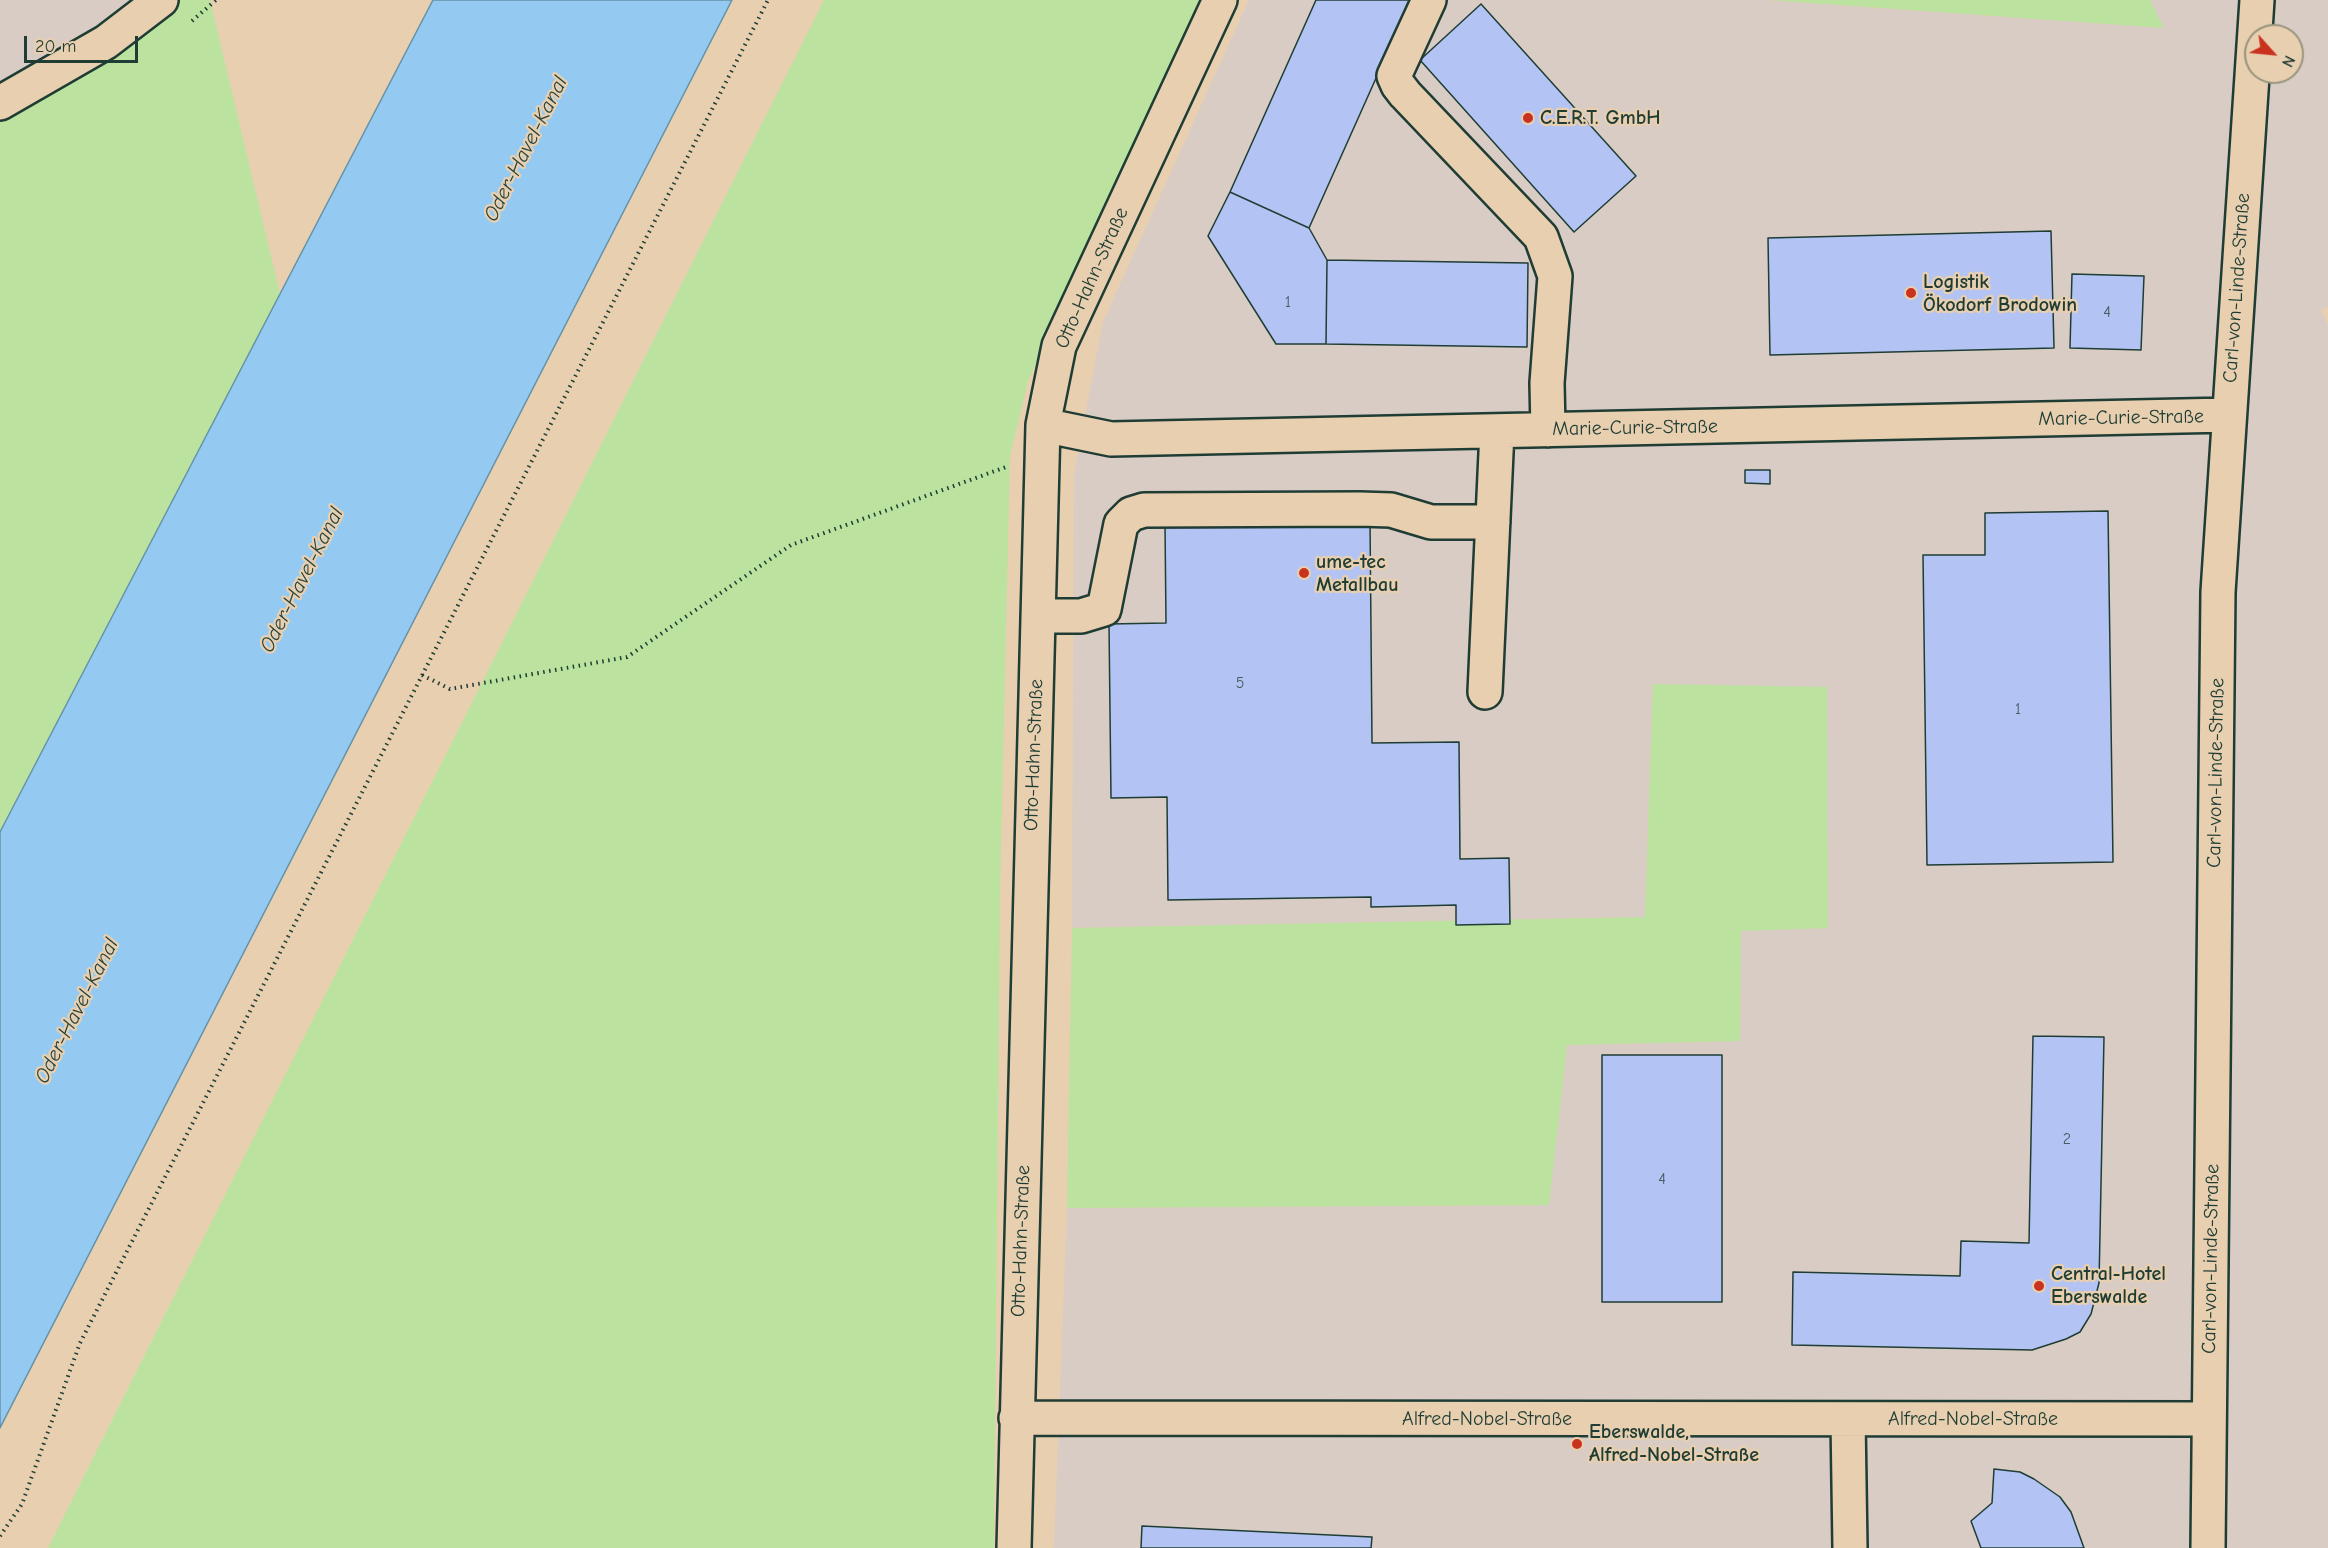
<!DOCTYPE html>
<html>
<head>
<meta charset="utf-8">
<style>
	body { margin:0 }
	#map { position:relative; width:2328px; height:1548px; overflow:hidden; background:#e8cfb0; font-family:"Comic Neue",sans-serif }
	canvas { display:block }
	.north { position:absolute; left:2244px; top:24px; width:60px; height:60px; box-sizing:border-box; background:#e8cfb0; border:2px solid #98957e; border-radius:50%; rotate:117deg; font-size:16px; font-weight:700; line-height:24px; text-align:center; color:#1f3d34 }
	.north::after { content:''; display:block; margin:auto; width:21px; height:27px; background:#c8321e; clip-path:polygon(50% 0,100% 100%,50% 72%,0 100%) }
	.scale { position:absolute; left:24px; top:36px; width:114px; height:27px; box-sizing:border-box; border:3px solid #1f3d34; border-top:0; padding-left:8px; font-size:18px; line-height:21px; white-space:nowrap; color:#1f3d34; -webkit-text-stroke:4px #e8cfb0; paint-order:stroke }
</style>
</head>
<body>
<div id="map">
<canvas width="2328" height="1548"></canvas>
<div class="north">N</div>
<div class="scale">20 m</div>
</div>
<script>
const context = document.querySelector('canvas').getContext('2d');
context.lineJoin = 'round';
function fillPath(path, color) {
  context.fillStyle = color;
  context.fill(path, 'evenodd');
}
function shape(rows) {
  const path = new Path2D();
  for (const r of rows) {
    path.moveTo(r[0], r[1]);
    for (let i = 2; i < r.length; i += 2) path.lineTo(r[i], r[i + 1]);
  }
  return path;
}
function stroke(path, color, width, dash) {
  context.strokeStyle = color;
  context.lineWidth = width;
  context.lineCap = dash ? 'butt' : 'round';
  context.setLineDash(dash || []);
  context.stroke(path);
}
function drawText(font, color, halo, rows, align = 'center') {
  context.font = font + ' "Comic Neue",sans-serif';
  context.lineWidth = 4.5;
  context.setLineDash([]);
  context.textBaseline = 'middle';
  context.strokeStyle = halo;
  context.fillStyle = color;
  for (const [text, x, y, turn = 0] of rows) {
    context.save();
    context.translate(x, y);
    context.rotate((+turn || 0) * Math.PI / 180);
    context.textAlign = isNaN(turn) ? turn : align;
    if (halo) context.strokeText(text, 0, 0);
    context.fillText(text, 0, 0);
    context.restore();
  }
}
fillPath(shape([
	[0,0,158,0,0,96],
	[1249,0,1768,0,2163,28,2150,0,2328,0,2328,306,2321,310,2328,325,2328,1548,1054,1548,1067,1208,1549,1205,1567,1045,1740,1041,1741,931,1828,928,1653,684,1645,917,1072,928,1074,474,1103,322],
	[2256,36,2292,36,2292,72,2256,72]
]), '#d8ccc4');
fillPath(shape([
	[158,0,210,0,280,294,0,832,0,96],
	[824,0,1199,0,1028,381,1010,456,1000,891,994,1548,48,1548],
	[1768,0,2150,0,2164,28],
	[1653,684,1827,687,1828,928,1741,931,1740,1041,1567,1045,1549,1205,1067,1208,1072,928,1645,917]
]), '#bbe39f');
const water = shape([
	[433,0,732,0,0,1428,0,832,433,0]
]);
fillPath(water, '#94caf2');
stroke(water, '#6592a6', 1.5);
const building = shape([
	[1316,0,1411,0,1309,228,1230,192,1316,0],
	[1481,4,1636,176,1574,232,1420,60,1481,4],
	[1230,192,1309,228,1327,260,1326,344,1276,344,1208,236,1230,192],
	[2051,231,2054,348,1770,355,1768,238,2051,231],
	[1327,260,1528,263,1527,347,1326,344,1327,260],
	[2072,274,2144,276,2141,350,2070,348,2072,274],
	[1745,470,1770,470,1770,484,1745,483,1745,470],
	[2108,511,2113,862,1927,865,1923,555,1985,555,1985,513,2108,511],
	[1370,520,1372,743,1459,742,1460,859,1509,858,1510,924,1456,925,1456,905,1371,907,1371,897,1168,900,1167,797,1111,798,1109,624,1166,623,1165,523,1370,520],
	[2033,1036,2104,1037,2099,1283,2091,1314,2080,1332,2066,1339,2032,1350,1792,1345,1793,1272,1960,1276,1961,1241,2029,1243,2033,1036],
	[1602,1055,1722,1055,1722,1302,1602,1302,1602,1055],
	[1994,1469,2020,1472,2034,1479,2060,1497,2071,1512,2084,1548,1981,1548,1971,1521,1992,1503,1994,1469],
	[1142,1526,1372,1537,1371,1548,1141,1548,1142,1526]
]);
fillPath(building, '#b3c4f4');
stroke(building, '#1f3d34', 1.5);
const minor = shape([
	[1429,0,1394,76,1398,85,1405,94,1541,237,1555,276,1547,383,1548,430],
	[0,103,106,42,161,0],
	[1043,425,1111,439,2228,415],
	[1038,616,1081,616,1104,609,1121,524,1131,514,1144,510,1360,509,1391,510,1431,522,1493,522],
	[1485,692,1497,431],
	[1016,1418,2209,1419],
	[1848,1419,1850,1548],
	[1014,1548,1043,425,1059,346,1220,0],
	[2208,1548,2218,592,2257,0]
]);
stroke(minor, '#1f3d34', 38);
stroke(shape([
	[192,21,216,0],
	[422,675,450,689,627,657,791,545,1006,467],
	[0,1536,22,1504,80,1343,768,0]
]), '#1f3d34', 4, [1.5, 4.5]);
stroke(minor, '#e8cfb0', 33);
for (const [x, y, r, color] of [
	[1528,118,6,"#c8321e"],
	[1911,293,6,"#c8321e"],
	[1304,573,6,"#c8321e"],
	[2039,1286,6,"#c8321e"],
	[1577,1444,6,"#c8321e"]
]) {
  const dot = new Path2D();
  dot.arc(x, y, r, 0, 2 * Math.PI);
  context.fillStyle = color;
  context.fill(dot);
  stroke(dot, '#e8cfb0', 2);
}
drawText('16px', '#445f64', null, [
	["1",1288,302],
	["4",2107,312],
	["5",1240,683],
	["1",2018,709],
	["2",2067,1139],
	["4",1662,1179]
]);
drawText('bold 20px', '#1f3d34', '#e8cfb0', [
	["C.E.R.T. GmbH",1540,118],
	["Logistik",1923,282],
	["Ökodorf Brodowin",1923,305],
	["ume-tec",1316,562],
	["Metallbau",1316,585],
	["Central-Hotel",2051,1274],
	["Eberswalde",2051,1297],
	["Eberswalde,",1589,1432],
	["Alfred-Nobel-Straße",1589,1455]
], 'left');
drawText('20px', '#1f3d34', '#e8cfb0', [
	["Otto-Hahn-Straße",1092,278,-66],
	["Carl-von-Linde-Straße",2237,288,-86],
	["Marie-Curie-Straße",2121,418,-1],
	["Marie-Curie-Straße",1635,428,-1],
	["Otto-Hahn-Straße",1034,755,-88],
	["Carl-von-Linde-Straße",2216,773,-89],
	["Otto-Hahn-Straße",1021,1241,-88],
	["Carl-von-Linde-Straße",2211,1259,-89],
	["Alfred-Nobel-Straße",1487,1419],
	["Alfred-Nobel-Straße",1973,1419]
]);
drawText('italic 21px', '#25443e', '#e8cfb0', [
	["Oder-Havel-Kanal",526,149,-63],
	["Oder-Havel-Kanal",302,580,-63],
	["Oder-Havel-Kanal",77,1011,-63]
]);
</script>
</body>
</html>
